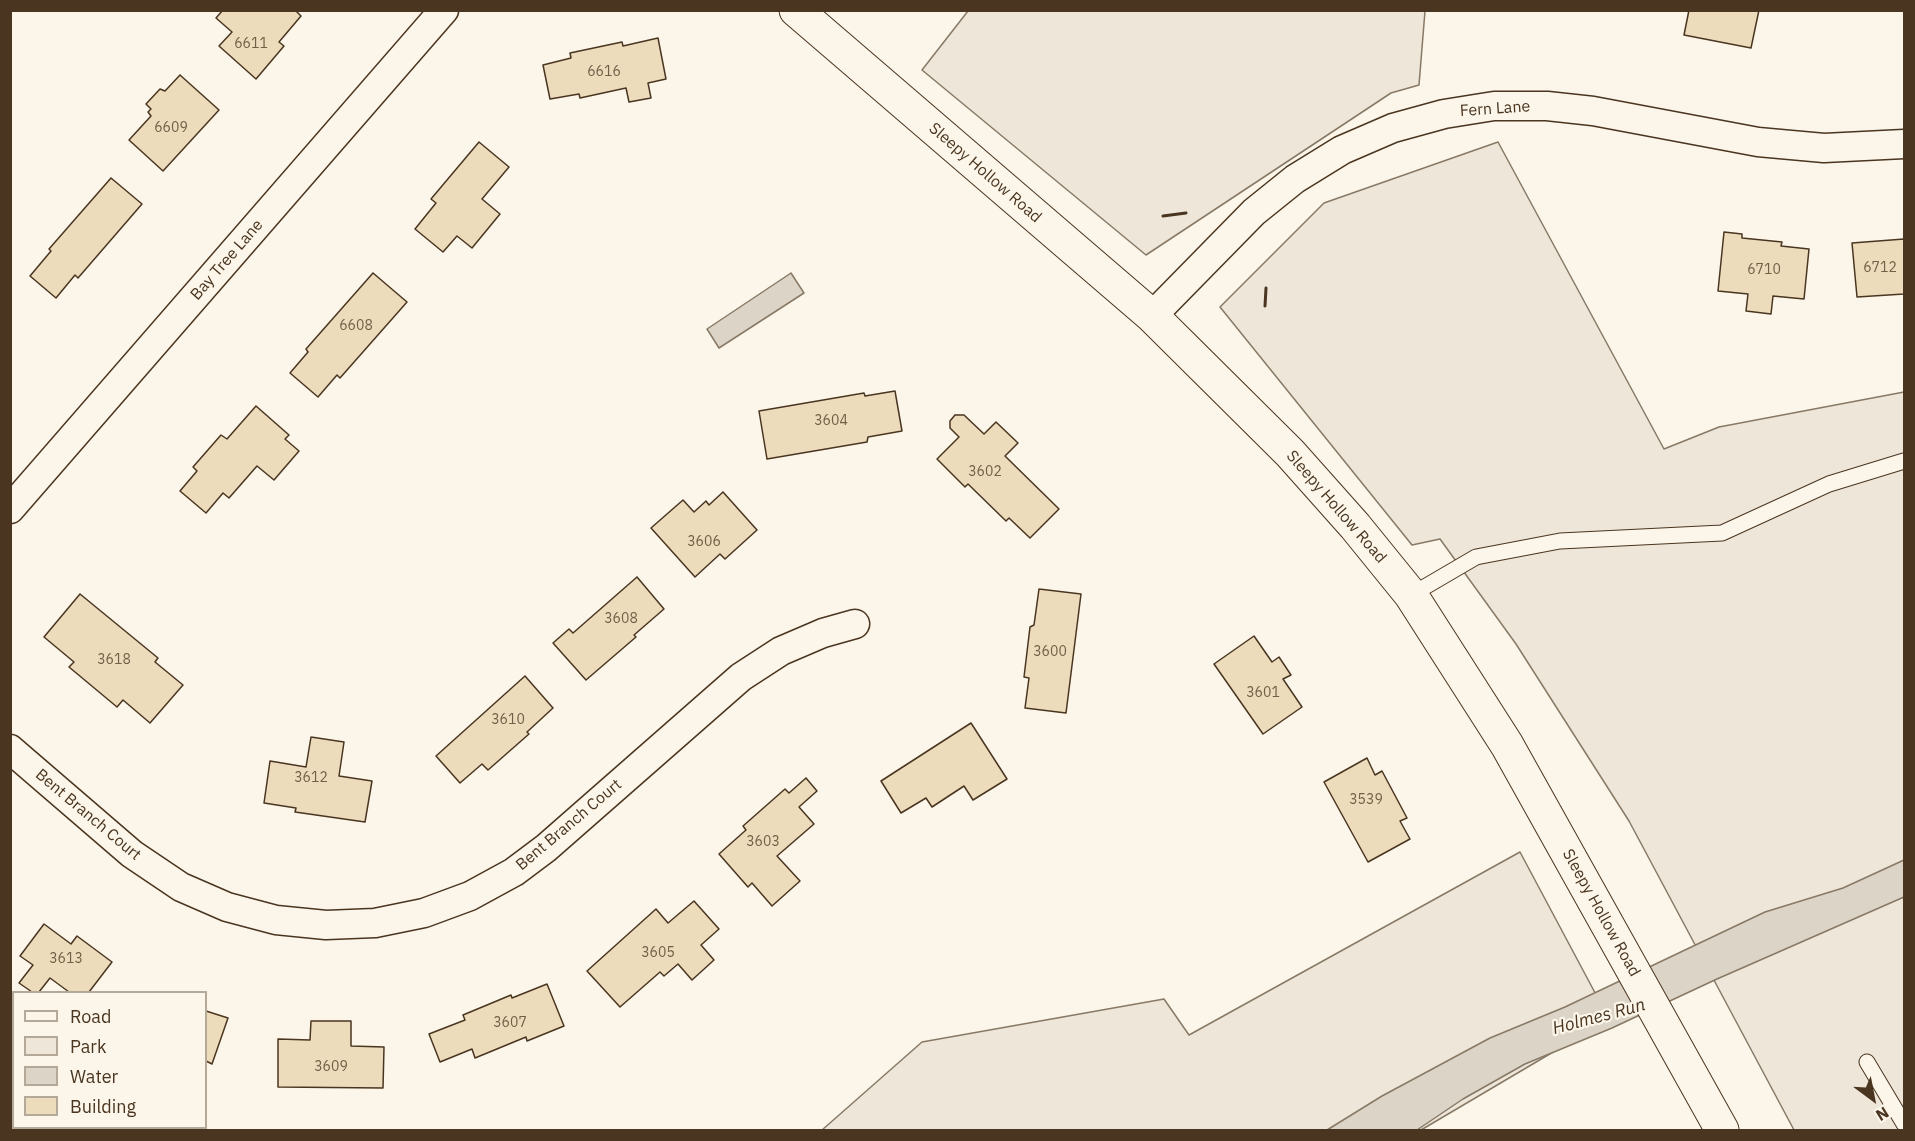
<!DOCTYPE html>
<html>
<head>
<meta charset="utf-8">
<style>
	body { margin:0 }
	#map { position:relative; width:1915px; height:1141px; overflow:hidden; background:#fbf6e9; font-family:"IBM Plex Sans",sans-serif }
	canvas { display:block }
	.frame { position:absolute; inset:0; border:12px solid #4a3520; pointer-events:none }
	.legend { position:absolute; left:12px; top:991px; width:195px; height:138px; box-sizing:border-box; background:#fbf6e9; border:2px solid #b4a999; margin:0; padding:8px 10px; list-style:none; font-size:18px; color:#4a3520 }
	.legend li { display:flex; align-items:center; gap:12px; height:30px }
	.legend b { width:30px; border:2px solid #b4a999 }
	.north { position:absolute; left:1843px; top:1069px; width:60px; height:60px; -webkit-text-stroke:4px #fbf6e9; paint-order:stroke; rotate:148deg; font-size:16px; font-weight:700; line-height:24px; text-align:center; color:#4a3520 }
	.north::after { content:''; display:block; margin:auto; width:21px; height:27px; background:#4a3520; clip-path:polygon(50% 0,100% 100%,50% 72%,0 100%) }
</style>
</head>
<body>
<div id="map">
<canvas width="1915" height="1141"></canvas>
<div class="frame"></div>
<ul class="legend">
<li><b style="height:8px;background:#fbf6e9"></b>Road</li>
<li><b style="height:16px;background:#ede6d9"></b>Park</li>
<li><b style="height:16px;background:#dcd4c6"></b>Water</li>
<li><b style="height:16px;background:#ecdcbc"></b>Building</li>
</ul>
<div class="north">N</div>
</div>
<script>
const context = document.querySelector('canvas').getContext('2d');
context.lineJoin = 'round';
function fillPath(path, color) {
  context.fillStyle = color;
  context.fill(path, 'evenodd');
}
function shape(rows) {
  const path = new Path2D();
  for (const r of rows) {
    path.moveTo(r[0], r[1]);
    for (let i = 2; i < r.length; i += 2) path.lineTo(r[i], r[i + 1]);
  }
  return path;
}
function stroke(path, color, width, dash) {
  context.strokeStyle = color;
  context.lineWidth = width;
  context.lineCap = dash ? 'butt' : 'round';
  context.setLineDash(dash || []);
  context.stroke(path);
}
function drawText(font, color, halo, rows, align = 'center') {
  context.font = font + ' "IBM Plex Sans",sans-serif';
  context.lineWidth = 4.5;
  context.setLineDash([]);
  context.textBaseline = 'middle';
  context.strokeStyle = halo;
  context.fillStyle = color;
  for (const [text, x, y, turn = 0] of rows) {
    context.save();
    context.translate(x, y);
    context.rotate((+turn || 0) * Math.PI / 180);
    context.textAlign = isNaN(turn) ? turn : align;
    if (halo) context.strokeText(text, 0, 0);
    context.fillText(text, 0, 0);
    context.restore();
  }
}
const green = shape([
	[968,11,1425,11,1419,85,1391,93,1146,255,922,70,968,11],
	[1498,142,1664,449,1719,427,1904,392,1904,1130,1794,1130,1629,821,1516,644,1440,539,1412,545,1220,307,1324,203,1498,142],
	[1520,852,1609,1019,1421,1130,822,1130,922,1042,1164,999,1189,1035,1520,852]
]);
fillPath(green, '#ede6d9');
stroke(green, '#887966', 1.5);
const water = shape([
	[791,273,804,293,719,348,707,329,791,273],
	[1904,860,1904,897,1717,979,1612,1028,1525,1064,1463,1099,1417,1130,1327,1130,1382,1096,1490,1038,1565,1007,1765,912,1843,888,1904,860]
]);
fillPath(water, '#dcd4c6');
stroke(water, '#887966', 1.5);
const building = shape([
	[223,10,295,10,301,16,279,42,284,46,256,79,219,46,232,32,216,18,223,10],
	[1689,10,1759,10,1751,48,1684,35,1689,10],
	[658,38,666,79,648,83,651,98,629,102,626,88,580,98,579,94,550,99,543,65,571,58,570,53,622,42,623,46,658,38],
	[180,75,219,110,163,171,129,140,151,116,148,112,151,109,146,104,160,89,165,91,180,75],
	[479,142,509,167,482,199,500,214,472,248,457,236,443,252,415,229,436,203,431,199,479,142],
	[111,178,142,204,78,278,75,275,56,298,30,276,51,251,49,249,111,178],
	[1724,232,1742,234,1742,238,1782,242,1781,246,1809,249,1804,299,1773,296,1771,314,1746,311,1748,294,1718,291,1724,232],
	[1904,239,1904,294,1857,297,1852,243,1904,239],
	[373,273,407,302,340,378,337,375,318,397,290,373,308,352,306,349,373,273],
	[895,391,902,431,868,437,867,442,767,459,759,411,864,393,865,396,895,391],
	[256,406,289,435,285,439,299,451,274,480,257,466,229,498,223,493,206,513,180,491,197,471,193,467,221,435,227,439,256,406],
	[955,415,964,415,984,434,996,422,1018,443,1005,456,1059,509,1030,538,1009,518,1006,521,968,484,965,487,937,459,959,437,950,428,950,421,955,415],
	[723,492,757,530,725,559,720,554,695,577,651,528,683,500,694,512,706,501,709,505,723,492],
	[637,577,664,609,634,635,636,637,586,680,553,643,569,629,573,633,637,577],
	[1039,589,1081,594,1066,713,1025,708,1029,678,1024,677,1030,627,1034,625,1039,589],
	[80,594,158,658,155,662,183,685,150,723,123,700,117,707,69,667,74,662,44,637,80,594],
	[1254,636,1272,662,1279,657,1291,675,1283,679,1302,707,1263,734,1214,664,1254,636],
	[525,676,553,708,527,732,529,734,488,770,482,764,460,783,436,756,525,676],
	[971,723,1007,779,973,800,964,786,932,807,926,798,901,813,881,781,971,723],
	[311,737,344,742,339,776,372,781,365,822,295,812,296,808,264,803,270,761,306,767,311,737],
	[1367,758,1375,775,1382,771,1407,818,1400,821,1410,839,1368,862,1324,782,1367,758],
	[806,778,817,791,799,807,814,824,777,856,800,881,772,906,752,883,748,887,719,854,746,830,743,826,785,789,789,793,806,778],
	[694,901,719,929,701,945,714,960,692,980,678,964,664,976,660,972,620,1007,587,971,656,909,668,923,694,901],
	[44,924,71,944,77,936,112,962,89,992,69,992,50,978,39,992,32,992,19,983,33,965,20,956,44,924],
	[547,984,564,1026,527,1041,526,1037,475,1058,472,1049,440,1062,429,1034,465,1020,463,1015,511,995,512,998,547,984],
	[206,1011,228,1018,212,1064,206,1061,206,1011],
	[311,1021,351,1021,351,1046,384,1047,383,1088,278,1087,278,1039,310,1040,311,1021]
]);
fillPath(building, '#ecdcbc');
stroke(building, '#4a3520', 1.5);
const lane = shape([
	[1411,595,1476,557,1560,541,1722,533,1829,484,1904,461],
	[1867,1062,1904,1124]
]);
const street = shape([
	[1152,316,1254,212,1295,179,1342,150,1393,128,1444,114,1494,106,1547,106,1593,111,1758,142,1824,148,1904,144],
	[10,509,444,10],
	[10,749,132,854,181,887,227,907,276,920,326,925,375,923,424,913,470,896,514,872,546,848,741,677,781,651,823,633,855,624]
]);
const secondary = shape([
	[796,10,1152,316,1290,453,1355,526,1411,595,1507,745,1722,1130]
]);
stroke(lane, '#4a3520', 17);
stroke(street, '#4a3520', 31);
stroke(secondary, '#4a3520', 35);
stroke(lane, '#fbf6e9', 15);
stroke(street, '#fbf6e9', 28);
stroke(secondary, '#fbf6e9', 33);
stroke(shape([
	[1163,216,1186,213],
	[1265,306,1266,288]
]), '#4a3520', 3);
drawText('14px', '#725f47', null, [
	["6611",251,44],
	["6616",604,72],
	["6609",171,128],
	["6712",1880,268],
	["6710",1764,270],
	["6608",356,326],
	["3604",831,421],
	["3602",985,472],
	["3606",704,542],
	["3608",621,619],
	["3600",1050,652],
	["3618",114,660],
	["3601",1263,693],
	["3610",508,720],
	["3612",311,778],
	["3539",1366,800],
	["3603",763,842],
	["3605",658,953],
	["3613",66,959],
	["3607",510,1023],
	["3609",331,1067]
]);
drawText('16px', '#4a3520', '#fbf6e9', [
	["Fern Lane",1495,109,-4],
	["Sleepy Hollow Road",985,173,41],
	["Bay Tree Lane",227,260,-49],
	["Sleepy Hollow Road",1336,507,49],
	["Bent Branch Court",88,815,40],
	["Bent Branch Court",569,825,-40],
	["Sleepy Hollow Road",1601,913,61]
]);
drawText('italic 18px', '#4a3520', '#fbf6e9', [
	["Holmes Run",1599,1017,-15]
]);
</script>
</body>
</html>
